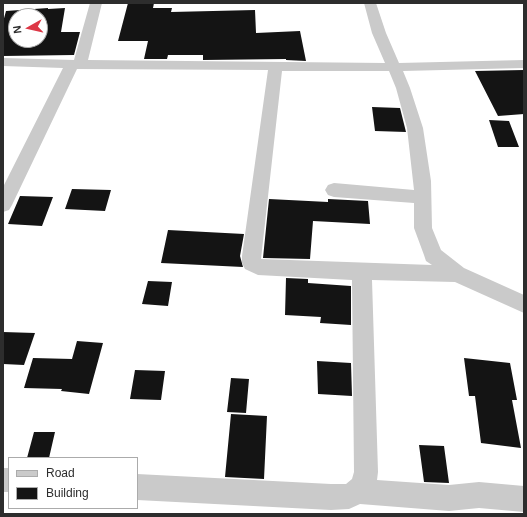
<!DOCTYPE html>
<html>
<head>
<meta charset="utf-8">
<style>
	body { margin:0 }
	#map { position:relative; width:527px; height:517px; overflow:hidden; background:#fff; font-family:Helvetica,sans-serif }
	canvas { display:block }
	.frame { position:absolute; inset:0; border:4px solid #2d2d2d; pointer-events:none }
	.legend { position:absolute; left:8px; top:457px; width:130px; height:52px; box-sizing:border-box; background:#fff; border:1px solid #ababab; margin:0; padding:5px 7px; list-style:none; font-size:12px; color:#2d2d2d }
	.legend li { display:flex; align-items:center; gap:8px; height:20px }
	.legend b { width:20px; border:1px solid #ababab }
	.north { position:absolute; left:8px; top:8px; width:40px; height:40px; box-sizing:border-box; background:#fff; border:1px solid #ababab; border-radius:50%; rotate:262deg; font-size:11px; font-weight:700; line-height:16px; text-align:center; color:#2d2d2d }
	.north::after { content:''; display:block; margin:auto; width:14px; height:18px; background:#dd3746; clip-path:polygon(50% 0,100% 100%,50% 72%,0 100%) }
</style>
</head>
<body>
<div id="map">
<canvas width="527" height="517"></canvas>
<div class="frame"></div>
<ul class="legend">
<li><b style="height:5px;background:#cacaca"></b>Road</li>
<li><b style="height:11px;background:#141414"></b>Building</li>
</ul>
<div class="north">N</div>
</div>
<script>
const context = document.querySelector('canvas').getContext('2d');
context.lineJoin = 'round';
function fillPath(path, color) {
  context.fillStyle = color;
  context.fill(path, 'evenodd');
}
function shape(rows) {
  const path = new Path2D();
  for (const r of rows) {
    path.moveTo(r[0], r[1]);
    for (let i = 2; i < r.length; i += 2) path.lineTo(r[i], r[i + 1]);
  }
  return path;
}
fillPath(shape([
	[128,3,154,3,153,8,172,8,171,12,255,10,256,33,300,31,306,61,286,60,286,59,203,60,203,55,168,55,167,59,144,59,148,41,118,41],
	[48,8,48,9,65,8,61,32,80,32,74,55,3,56,3,22,6,11],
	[16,16,40,16,40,40,16,40],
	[524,70,524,114,498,116,475,71],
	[372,107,400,108,406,132,375,131],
	[489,120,509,121,519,147,498,147],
	[72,189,111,190,105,211,65,209],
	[20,196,53,197,42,226,8,224],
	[269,199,328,202,328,199,368,201,370,224,313,221,310,259,263,258],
	[168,230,244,234,240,256,243,267,161,263],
	[286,278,308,279,308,283,351,286,351,325,320,323,321,317,285,315],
	[148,281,172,282,168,306,142,304],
	[3,332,35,333,24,365,3,364],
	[77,341,103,343,89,394,61,391,62,389,24,388,33,358,72,359],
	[464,358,510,363,517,400,512,400,521,448,481,443,475,396,469,396],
	[317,361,351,363,352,396,318,394],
	[135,370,165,371,161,400,130,399],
	[231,378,249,379,246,413,227,412],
	[231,414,267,416,264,479,225,477],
	[34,432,55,432,49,458,27,458],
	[419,445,444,446,449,483,424,482]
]), '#141414');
fillPath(shape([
	[90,3,102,3,88,60,385,63,372,33,364,3,376,3,386,33,399,63,524,60,524,68,403,71,410,88,423,128,431,181,432,228,441,250,464,268,524,295,524,313,455,282,372,280,378,472,377,480,449,485,479,482,524,486,524,512,479,508,449,511,360,504,349,509,331,510,137,500,137,474,331,484,346,484,352,479,354,472,352,280,258,275,245,269,242,263,242,256,268,70,77,69,12,205,9,210,3,212,3,187,63,68,3,66,3,58,74,60,90,3],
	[282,71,389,71,396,88,407,128,414,190,334,183,328,185,325,190,328,195,334,197,414,203,414,228,424,255,426,261,432,265,261,259,282,71],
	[3,468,9,468,9,492,3,492,3,468]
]), '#cacaca');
</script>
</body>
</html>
